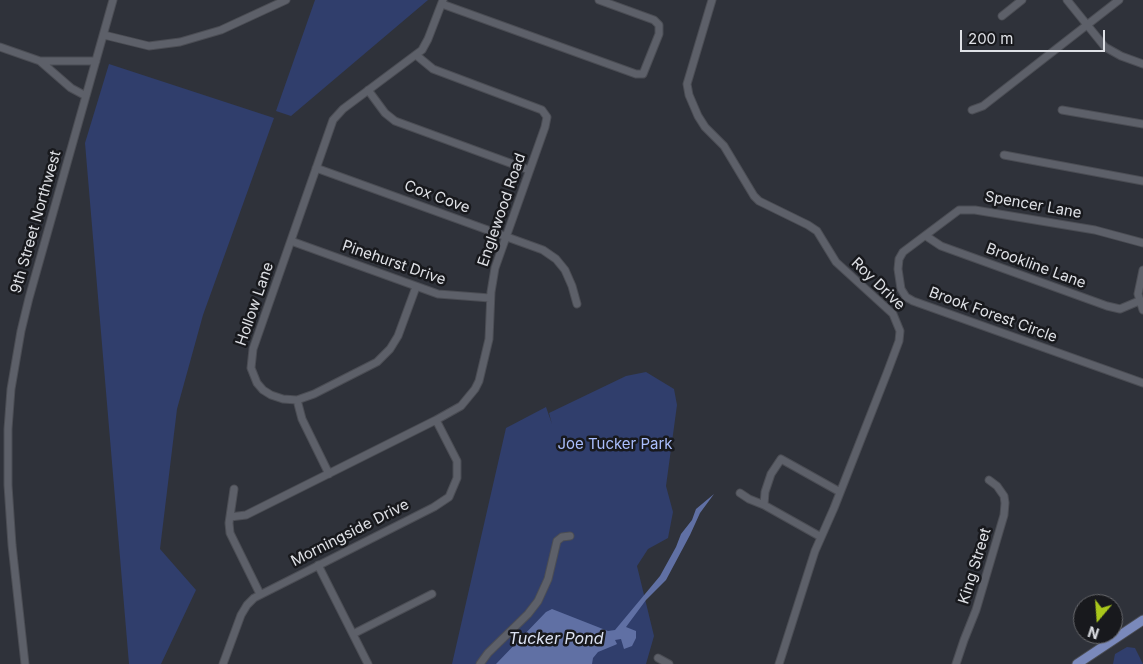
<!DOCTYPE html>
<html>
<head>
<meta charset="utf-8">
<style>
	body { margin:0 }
	#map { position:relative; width:1143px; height:664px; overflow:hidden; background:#2f323a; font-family:Inter,sans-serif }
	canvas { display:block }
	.north { position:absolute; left:1073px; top:594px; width:50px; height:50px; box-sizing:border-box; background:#18191d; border:1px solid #68696d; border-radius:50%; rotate:198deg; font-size:14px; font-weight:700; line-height:20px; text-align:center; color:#dfe1e6 }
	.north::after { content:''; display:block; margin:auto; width:18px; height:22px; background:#a9c71b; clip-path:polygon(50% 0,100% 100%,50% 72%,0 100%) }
	.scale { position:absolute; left:960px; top:30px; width:145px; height:22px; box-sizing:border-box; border:2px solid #dfe1e6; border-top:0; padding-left:6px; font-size:15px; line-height:18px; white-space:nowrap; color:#dfe1e6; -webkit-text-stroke:4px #18191d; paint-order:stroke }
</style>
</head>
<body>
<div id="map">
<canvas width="1143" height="664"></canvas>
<div class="north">N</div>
<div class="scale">200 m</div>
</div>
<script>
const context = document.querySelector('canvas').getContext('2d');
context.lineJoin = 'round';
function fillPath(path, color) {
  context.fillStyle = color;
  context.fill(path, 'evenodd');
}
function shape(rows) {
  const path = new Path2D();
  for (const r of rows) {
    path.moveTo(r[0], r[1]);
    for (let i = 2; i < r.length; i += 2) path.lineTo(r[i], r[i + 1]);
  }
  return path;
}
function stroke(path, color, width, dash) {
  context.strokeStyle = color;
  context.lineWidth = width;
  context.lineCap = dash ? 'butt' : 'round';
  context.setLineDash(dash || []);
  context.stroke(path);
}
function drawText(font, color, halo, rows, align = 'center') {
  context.font = font + ' Inter,sans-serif';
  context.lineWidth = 5;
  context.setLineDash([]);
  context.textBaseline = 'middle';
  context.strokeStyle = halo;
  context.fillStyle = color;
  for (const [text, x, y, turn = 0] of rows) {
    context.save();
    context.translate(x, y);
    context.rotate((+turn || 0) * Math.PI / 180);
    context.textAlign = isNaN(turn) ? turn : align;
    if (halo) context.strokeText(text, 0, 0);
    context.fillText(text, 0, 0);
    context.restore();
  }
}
fillPath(shape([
	[315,0,428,0,291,116,276,111],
	[109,64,274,118,203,315,177,409,160,549,196,590,161,664,129,664,85,143],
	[646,372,674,389,677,405,666,486,673,512,668,538,648,549,637,566,654,636,646,664,452,664,506,428,546,407,552,424,549,413,626,376],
	[1127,647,1135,648,1143,664,1113,664,1115,654]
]), '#303e6c');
fillPath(shape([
	[714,494,700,513,690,535,666,580,646,600,626,627,636,631,636,638,632,646,624,649,621,639,615,640,617,644,615,645,598,652,593,658,592,664,496,664,546,612,552,609,608,631,615,630,660,576,676,547,681,534,692,520,696,509]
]), '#6070a4');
const minor = shape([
	[712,0,687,84,689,95,698,116,705,127,724,146,754,196,759,201,808,225,817,231,836,262,893,314,900,331,899,341,887,373,834,508,815,551,779,664],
	[1067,0,1105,47,1121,56,1143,64],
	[442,4,636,74,643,74,659,34,659,25,654,20,599,0],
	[1002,16,1022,0],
	[104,35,149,46,180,42,221,30,286,0],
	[0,47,40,61,71,88,86,96],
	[40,61,96,61],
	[368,90,385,113,395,121,529,170],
	[972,110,983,106,1119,0],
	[1062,110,1143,124],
	[1004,155,1143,181],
	[316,168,543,250,556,259,565,270,572,286,577,304],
	[926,236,941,246,1107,306,1120,309,1139,301],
	[291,241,438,294,490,298],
	[1143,243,1095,230,975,210,959,210,903,252,899,259,898,269,901,289,906,297,913,301,1143,383],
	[1143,270,1138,294,1143,310],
	[416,287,398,336,390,349,377,362,314,394,297,400,283,399,271,395,263,390,257,383,251,368,253,349,333,120,343,109,422,50,428,39,443,0],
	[297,400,302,419,329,474],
	[234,489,229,523,230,533,260,594],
	[740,493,749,499,764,505],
	[230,517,246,515,436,420,461,406,475,389,479,381,489,339,491,292,495,268,545,127,547,117,542,110,433,69,416,55],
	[821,537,764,505,765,492,771,474,781,459,840,492],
	[318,565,368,664],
	[353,634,432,594],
	[658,658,669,664],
	[25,664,12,545,8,485,8,429,11,389,21,331,29,298,113,0],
	[223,664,241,615,247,605,254,598,434,507,449,497,457,478,457,461,436,420],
	[480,664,488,653,528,614,538,601,548,579,557,541,562,537,570,536],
	[956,664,964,640,976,610,1004,515,1005,503,1004,496,997,486,989,480]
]);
const major = shape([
	[1077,664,1143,620]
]);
stroke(minor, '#4b4d54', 9);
stroke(major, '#4b4d54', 11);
stroke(minor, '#5d6069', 7);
stroke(major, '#7a89bb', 9);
drawText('15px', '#dfe1e6', '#18191d', [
	["Cox Cove",437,197,20],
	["Spencer Lane",1033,205,10],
	["Englewood Road",502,210,-71],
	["9th Street Northwest",36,222,-74],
	["Pinehurst Drive",394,263,19],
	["Brookline Lane",1036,266,20],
	["Roy Drive",878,284,44],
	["Hollow Lane",255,304,-71],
	["Brook Forest Circle",993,315,20],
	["Morningside Drive",350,533,-27],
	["King Street",975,566,-73]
]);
drawText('15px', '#aabefc', '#18191d', [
	["Joe Tucker Park",615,444]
]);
drawText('italic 16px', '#dce2f2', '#18191d', [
	["Tucker Pond",556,639]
]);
</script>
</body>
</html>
